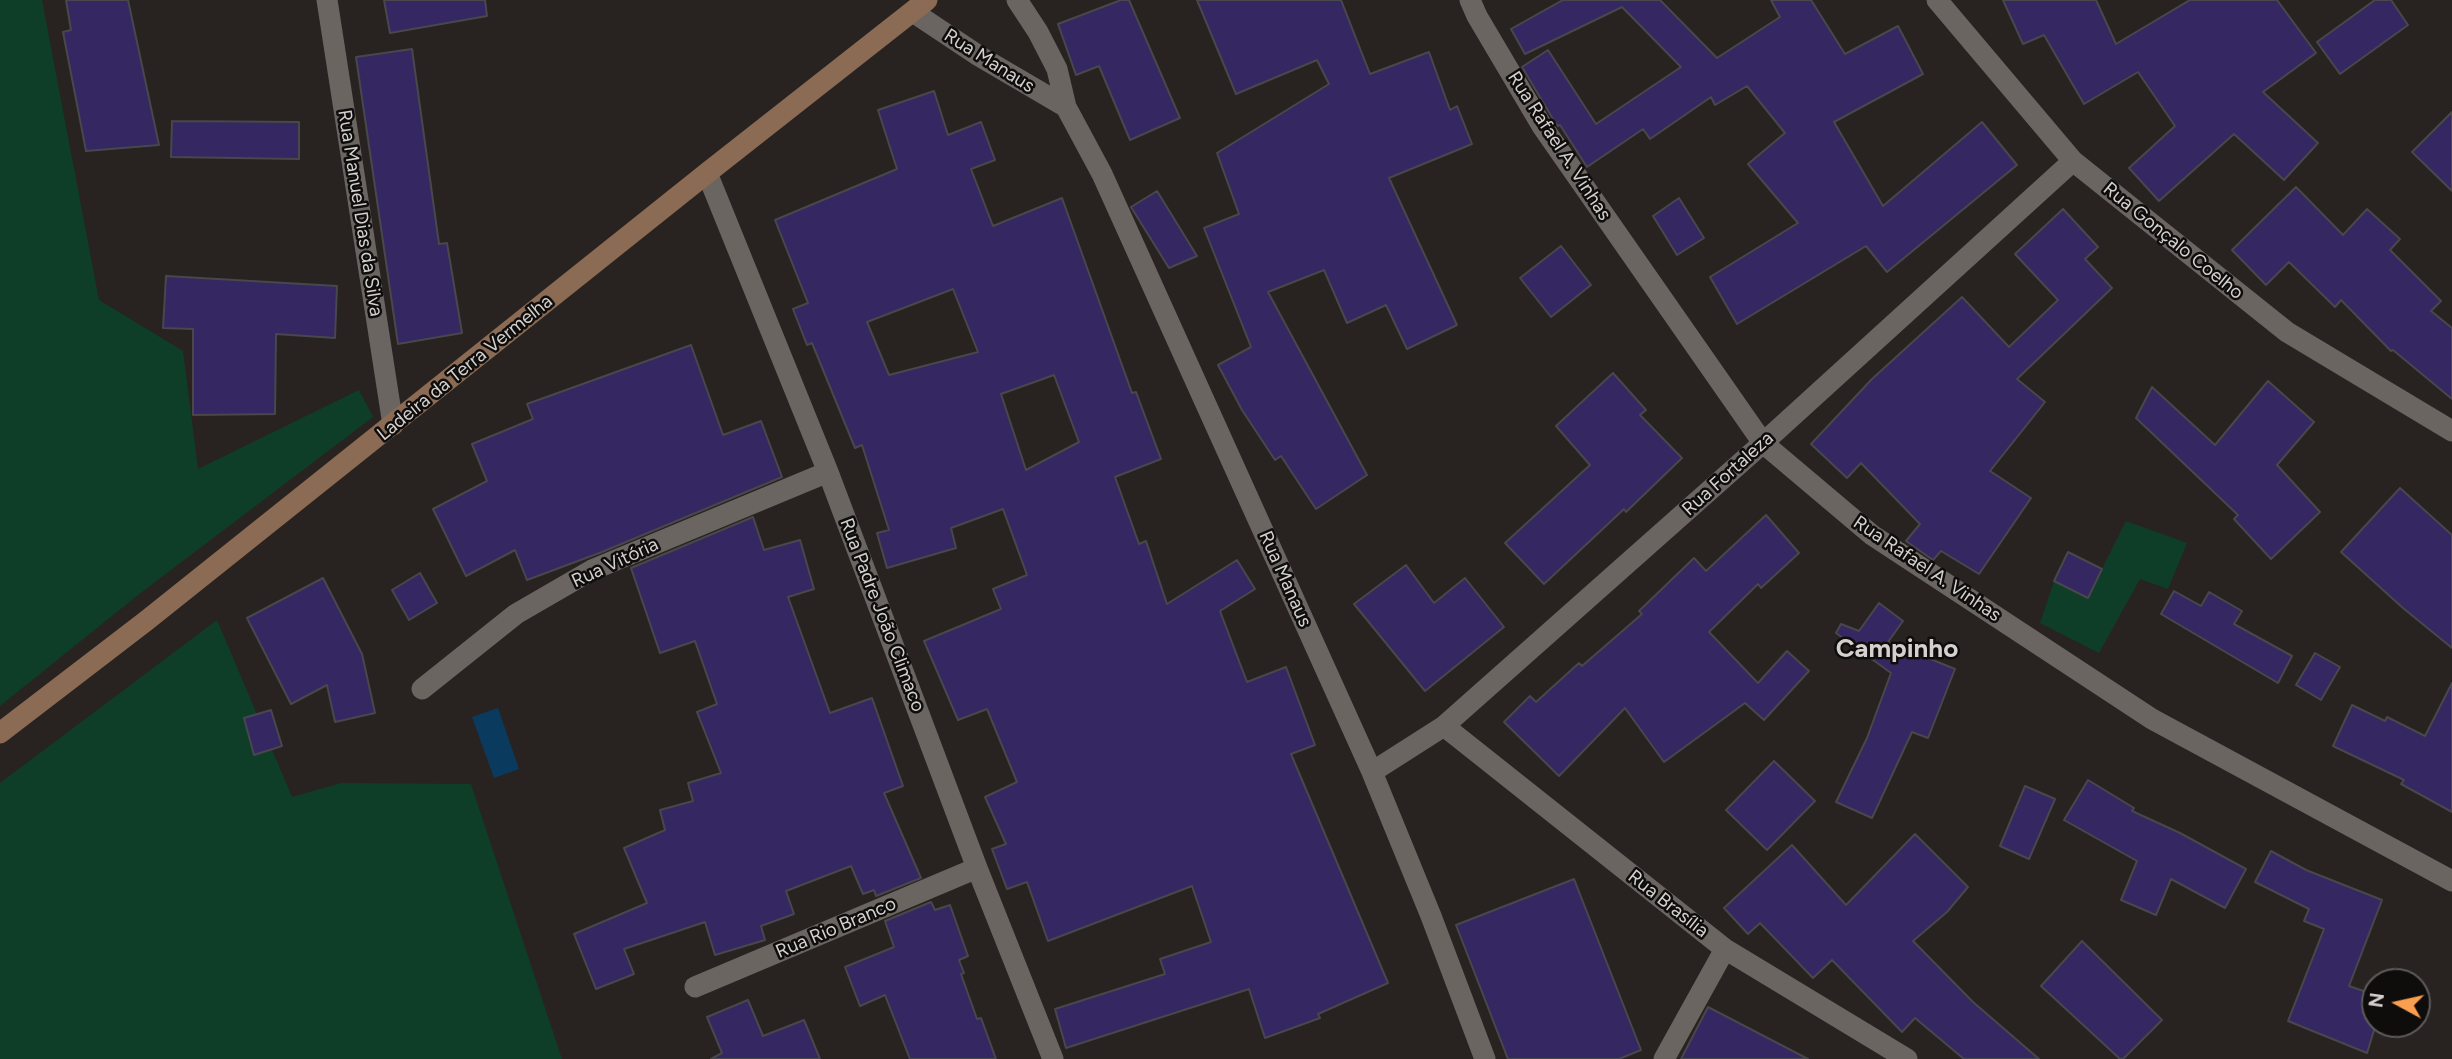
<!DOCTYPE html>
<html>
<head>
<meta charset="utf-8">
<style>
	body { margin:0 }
	#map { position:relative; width:2452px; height:1059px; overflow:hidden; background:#282320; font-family:Figtree,sans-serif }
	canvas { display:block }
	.north { position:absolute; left:2361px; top:968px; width:70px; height:70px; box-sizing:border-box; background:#0f0d0c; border:2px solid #5d5b5a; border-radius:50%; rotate:278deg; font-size:19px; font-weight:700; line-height:28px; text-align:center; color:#d3d0ce }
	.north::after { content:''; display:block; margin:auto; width:24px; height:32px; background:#fa9f4f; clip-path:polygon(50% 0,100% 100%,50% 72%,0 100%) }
</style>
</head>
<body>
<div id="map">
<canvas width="2452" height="1059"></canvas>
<div class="north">N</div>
</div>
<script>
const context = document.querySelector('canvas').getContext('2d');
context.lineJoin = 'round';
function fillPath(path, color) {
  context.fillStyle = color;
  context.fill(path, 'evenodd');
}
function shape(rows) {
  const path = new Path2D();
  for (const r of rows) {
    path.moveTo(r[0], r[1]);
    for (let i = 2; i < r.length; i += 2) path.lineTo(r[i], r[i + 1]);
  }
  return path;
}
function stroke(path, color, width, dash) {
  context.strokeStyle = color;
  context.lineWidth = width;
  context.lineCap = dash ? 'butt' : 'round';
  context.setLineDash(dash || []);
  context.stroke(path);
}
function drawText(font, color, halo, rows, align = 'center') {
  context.font = font + ' Figtree,sans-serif';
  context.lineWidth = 5;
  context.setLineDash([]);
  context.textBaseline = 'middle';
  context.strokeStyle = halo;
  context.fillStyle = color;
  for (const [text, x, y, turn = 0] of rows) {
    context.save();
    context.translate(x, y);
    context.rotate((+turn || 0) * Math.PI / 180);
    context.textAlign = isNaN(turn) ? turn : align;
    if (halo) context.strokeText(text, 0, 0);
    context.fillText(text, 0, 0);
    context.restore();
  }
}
fillPath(shape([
	[0,0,42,0,99,300,183,351,198,469,359,390,373,417,138,595,0,706],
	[2126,521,2187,543,2168,589,2140,579,2099,653,2040,623,2054,581,2088,597],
	[217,620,292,797,341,783,471,784,562,1059,0,1059,0,783]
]), '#0e3e28');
fillPath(shape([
	[498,708,519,769,494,778,472,717]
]), '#0a3b5e');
const building = shape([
	[66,0,128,0,159,145,86,151,63,32,71,30,66,0],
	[384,0,485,0,487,16,390,33,384,0],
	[1121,0,1129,0,1180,118,1130,140,1099,66,1076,75,1058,24,1121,0],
	[1197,0,1341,0,1370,74,1429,52,1450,110,1457,106,1472,144,1389,178,1457,325,1407,349,1386,305,1347,323,1324,270,1268,292,1367,475,1316,509,1281,456,1275,460,1242,410,1218,365,1251,347,1204,228,1239,214,1217,153,1329,84,1317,60,1236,94,1197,0],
	[1563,0,1660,0,1717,58,1780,17,1771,0,1811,0,1845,54,1898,26,1923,74,1834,122,1883,206,1982,122,2017,165,1887,272,1866,246,1737,324,1710,277,1798,223,1748,164,1785,133,1747,86,1715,105,1711,97,1650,139,1643,129,1587,167,1560,125,1558,126,1553,119,1522,67,1548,50,1596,124,1681,67,1622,7,1525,54,1511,29,1563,0],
	[2003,0,2096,0,2116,44,2190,0,2277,0,2316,53,2263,92,2318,143,2284,180,2234,134,2159,201,2129,168,2175,126,2138,72,2084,104,2044,35,2023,44,2003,0],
	[2375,0,2391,0,2408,25,2340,74,2317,42,2375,0],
	[412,49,439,244,447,243,462,333,398,344,356,57,412,49],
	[934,91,948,135,981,122,995,160,971,169,993,226,1062,198,1132,393,1136,392,1161,459,1115,477,1139,544,1146,541,1167,604,1237,560,1255,589,1220,611,1247,682,1286,667,1315,745,1291,754,1388,983,1318,1014,1320,1018,1265,1038,1249,989,1066,1048,1055,1009,1165,974,1160,959,1211,942,1192,886,1048,941,1027,882,1007,889,992,849,1006,844,985,797,1017,782,987,709,958,720,924,641,1001,609,993,589,1027,575,1003,509,951,528,956,548,887,568,877,533,889,530,862,445,855,448,812,343,807,345,793,309,808,303,775,220,897,169,878,110,934,91],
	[953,289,978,352,889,375,867,322,953,289],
	[1054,375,1079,442,1026,470,1001,394,1054,375],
	[2452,112,2452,191,2412,152,2452,112],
	[172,121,299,122,299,159,171,157,172,121],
	[2296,187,2343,235,2367,209,2400,239,2390,250,2441,301,2431,311,2452,328,2452,399,2393,350,2391,351,2341,300,2335,307,2289,262,2266,285,2232,250,2296,187],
	[1157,191,1197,256,1169,268,1131,207,1157,191],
	[1679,198,1704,238,1677,255,1653,216,1679,198],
	[2063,209,2098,247,2085,259,2112,288,2017,379,2045,402,1990,471,2031,498,1979,574,1941,551,1933,560,1906,541,1920,524,1861,463,1847,478,1811,444,1872,379,1962,297,2009,347,2058,300,2015,254,2063,209],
	[1561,246,1591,285,1551,317,1520,278,1561,246],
	[166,276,337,286,335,338,276,334,275,414,193,415,193,329,163,328,166,276],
	[691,345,723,435,761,421,782,477,602,552,527,580,515,550,466,576,433,509,487,481,472,444,533,419,527,404,691,345],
	[1613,373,1646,410,1640,415,1682,458,1626,512,1624,509,1544,584,1505,543,1590,465,1556,426,1613,373],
	[2268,381,2314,422,2277,465,2320,512,2271,559,2234,519,2238,515,2136,418,2152,387,2215,445,2268,381],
	[2400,488,2452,535,2452,648,2403,608,2341,552,2400,488],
	[1766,515,1799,553,1761,588,1758,584,1709,632,1758,683,1787,651,1809,671,1764,720,1745,703,1664,762,1625,708,1559,776,1504,722,1530,696,1536,702,1579,663,1582,666,1642,614,1639,611,1694,558,1706,571,1766,515],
	[753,517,764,550,800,540,814,589,788,597,830,713,872,698,903,786,884,793,921,878,876,896,874,890,863,894,851,866,786,891,794,914,761,926,765,940,715,955,705,922,624,949,634,974,596,989,574,934,647,903,624,848,665,830,660,810,693,801,688,783,721,773,697,712,717,704,695,641,660,653,631,568,753,517],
	[2068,552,2102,569,2088,598,2054,581,2068,552],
	[1406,565,1434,603,1465,578,1504,627,1425,691,1354,604,1406,565],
	[420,573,437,603,409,620,392,590,420,573],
	[323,578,362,654,375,713,335,722,327,685,291,704,247,618,323,578],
	[2174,591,2201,606,2209,592,2242,611,2234,624,2292,656,2278,683,2161,614,2174,591],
	[1879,603,1903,621,1888,642,1955,669,1928,738,1912,732,1872,818,1836,802,1867,738,1891,673,1836,633,1841,624,1859,631,1879,603],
	[2315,653,2340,667,2321,700,2296,685,2315,653],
	[2452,683,2452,812,2401,784,2404,780,2333,746,2352,705,2385,721,2387,717,2425,736,2452,683],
	[271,710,282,746,254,755,244,718,271,710],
	[1774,761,1815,801,1767,850,1726,810,1774,761],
	[2088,780,2134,808,2132,811,2180,833,2246,869,2225,908,2171,879,2156,915,2121,900,2137,861,2064,820,2088,780],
	[2025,786,2055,799,2029,859,2000,846,2025,786],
	[1915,834,1968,887,1947,912,1913,941,1973,1002,2039,1059,1964,1059,1915,1018,1902,1032,1832,960,1813,978,1760,923,1748,934,1724,908,1792,845,1846,905,1915,834],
	[2271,851,2306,870,2382,900,2349,986,2375,995,2375,1027,2367,1053,2288,1021,2324,929,2304,921,2309,909,2255,882,2271,851],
	[1574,879,1641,1050,1619,1059,1508,1059,1456,925,1574,879],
	[931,902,935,910,950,905,968,956,959,960,964,973,961,974,977,1019,981,1018,996,1059,910,1059,885,995,860,1006,845,967,894,947,885,921,931,902],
	[2082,941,2162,1020,2123,1059,2120,1059,2041,986,2082,941],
	[748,1000,763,1036,804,1020,820,1059,711,1059,722,1053,707,1017,748,1000],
	[1708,1007,1808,1059,1681,1059,1708,1007]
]);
fillPath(building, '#352761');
stroke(building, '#48474c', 2);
stroke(shape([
	[327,0,393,425],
	[1017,0,1038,32,1057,69,1066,107,1102,174,1372,772,1431,916,1485,1059],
	[1470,0,1477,16,1542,126,1763,443,1872,535,2152,719,2452,881],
	[1937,0,2073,161,2287,332,2452,431],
	[913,12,979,56,1066,107],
	[707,173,828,472,977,868,1053,1059],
	[422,689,516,614,592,570,828,472],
	[1444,726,1725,949,1907,1059],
	[1372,772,1444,726,1763,443,2073,161],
	[695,987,977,868],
	[1664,1059,1725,949]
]), '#6b6562', 21);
stroke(shape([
	[0,733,146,621,707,173,927,0]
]), '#8c6b55', 21);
drawText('19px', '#d3d0ce', '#0f0d0c', [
	["Rua Manaus",989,61,32],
	["Rua Rafael A. Vinhas",1559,146,57],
	["Rua Manuel Dias da Silva",360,213,81],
	["Rua Gonçalo Coelho",2173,241,39],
	["Ladeira da Terra Vermelha",465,368,-39],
	["Rua Fortaleza",1728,474,-42],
	["Rua Vitória",615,563,-25],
	["Rua Rafael A. Vinhas",1927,569,34],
	["Rua Manaus",1285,579,66],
	["Rua Padre João Climaco",882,615,69],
	["Rua Brasília",1668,904,38],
	["Rua Rio Branco",836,928,-23]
]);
drawText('bold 26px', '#d3d0ce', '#0f0d0c', [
	["Campinho",1897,649]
]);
</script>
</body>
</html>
